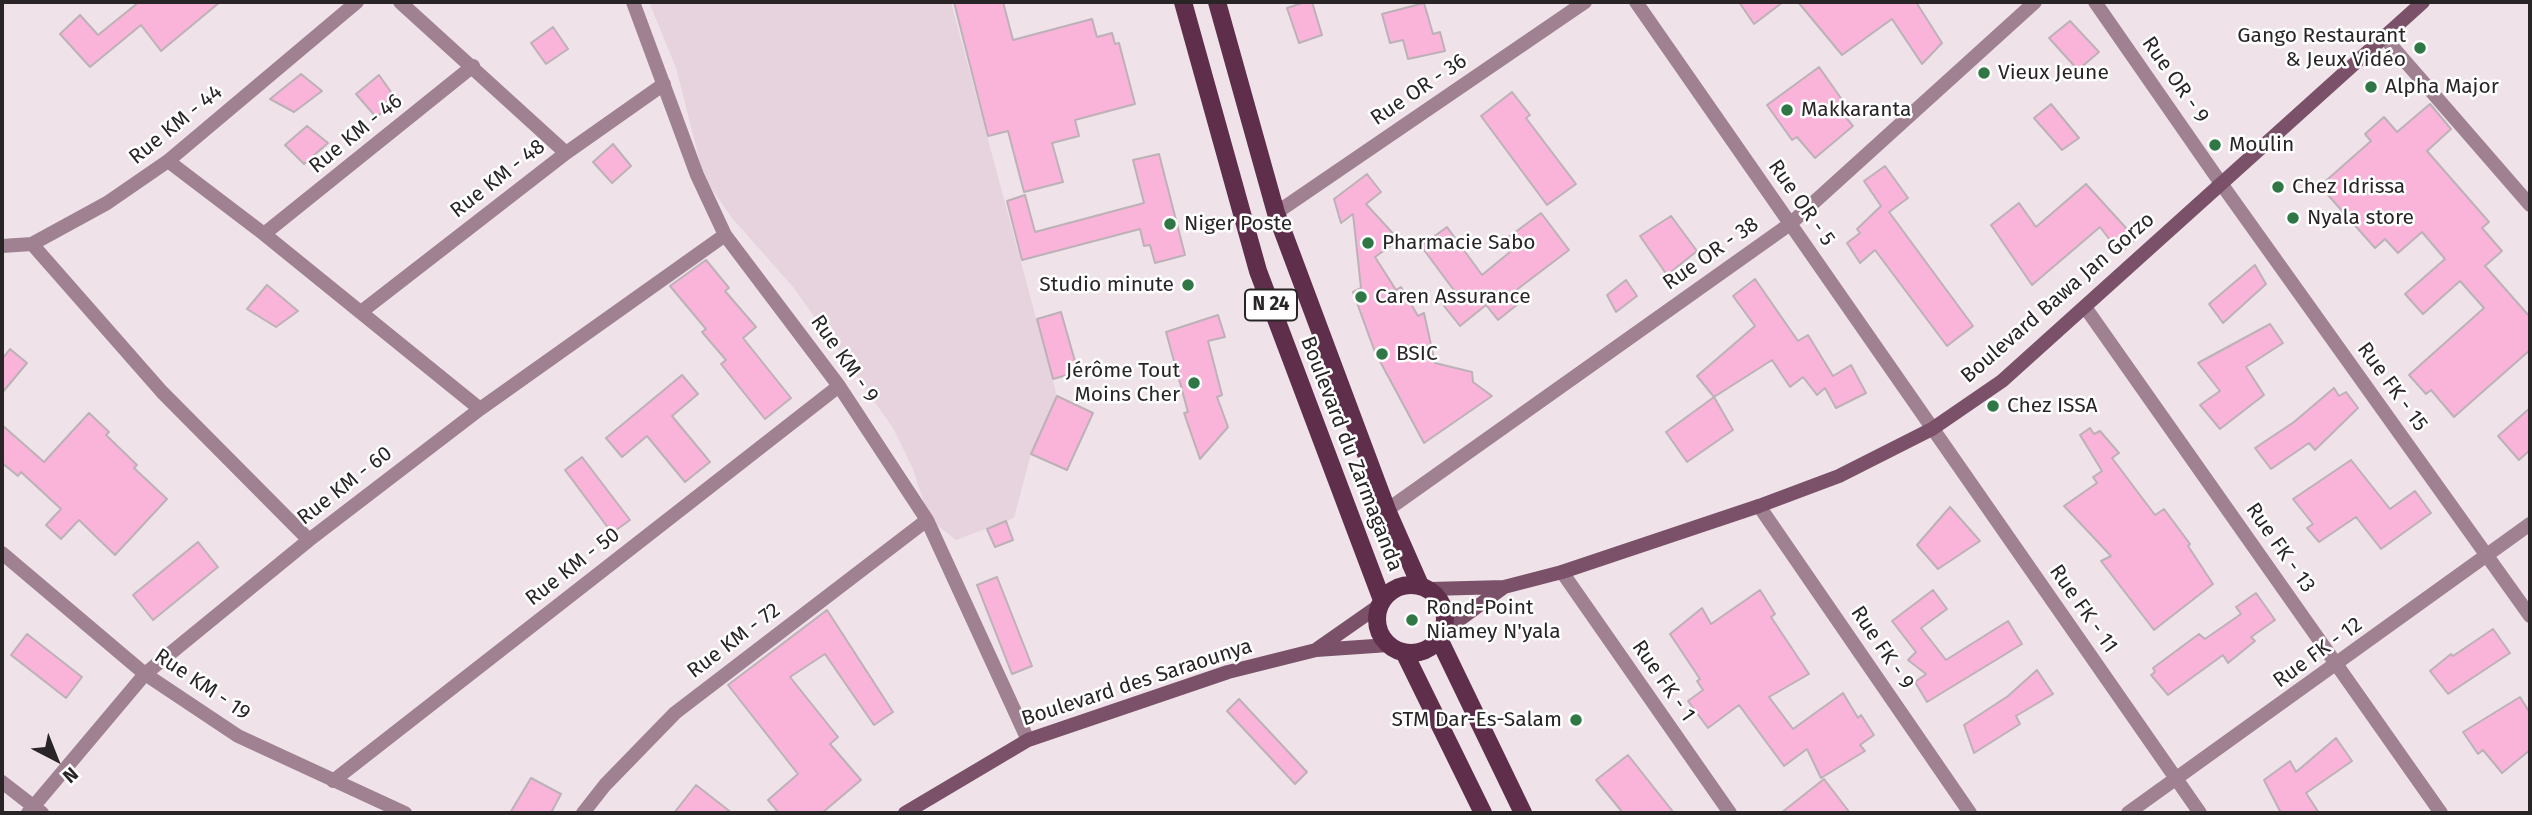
<!DOCTYPE html>
<html>
<head>
<meta charset="utf-8">
<style>
	body { margin:0 }
	#map { position:relative; width:2532px; height:815px; overflow:hidden; background:#efe3e9; font-family:"Fira Sans",sans-serif }
	canvas { display:block }
	.frame { position:absolute; inset:0; border:4px solid #292527; pointer-events:none }
	.north { position:absolute; left:21px; top:724px; width:70px; height:70px; -webkit-text-stroke:5px #fff; paint-order:stroke; rotate:138deg; font-size:19px; font-weight:700; line-height:28px; text-align:center; color:#292527 }
	.north::after { content:''; display:block; margin:auto; width:24px; height:32px; background:#292527; clip-path:polygon(50% 0,100% 100%,50% 72%,0 100%) }
</style>
</head>
<body>
<div id="map">
<canvas width="2532" height="815"></canvas>
<div class="frame"></div>
<div class="north">N</div>
</div>
<script>
const context = document.querySelector('canvas').getContext('2d');
context.lineJoin = 'round';
function fillPath(path, color) {
  context.fillStyle = color;
  context.fill(path, 'evenodd');
}
function shape(rows) {
  const path = new Path2D();
  for (const r of rows) {
    if (r.length === 3) {
      path.moveTo(r[0] + r[2], r[1]);
      path.arc(r[0], r[1], r[2], 0, 2 * Math.PI);
      continue;
    }
    path.moveTo(r[0], r[1]);
    for (let i = 2; i < r.length; i += 2) path.lineTo(r[i], r[i + 1]);
  }
  return path;
}
function stroke(path, color, width, dash) {
  context.strokeStyle = color;
  context.lineWidth = width;
  context.lineCap = dash ? 'butt' : 'round';
  context.setLineDash(dash || []);
  context.stroke(path);
}
function drawText(font, color, halo, rows, align = 'center') {
  context.font = font + ' "Fira Sans",sans-serif';
  context.lineWidth = 5;
  context.setLineDash([]);
  context.textBaseline = 'middle';
  context.strokeStyle = halo;
  context.fillStyle = color;
  for (const [text, x, y, turn = 0] of rows) {
    context.save();
    context.translate(x, y);
    context.rotate((+turn || 0) * Math.PI / 180);
    context.textAlign = isNaN(turn) ? turn : align;
    if (halo) context.strokeText(text, 0, 0);
    context.fillText(text, 0, 0);
    context.restore();
  }
}
fillPath(shape([
	[649,2,951,2,1057,396,1031,454,1014,518,956,540,929,519,913,469,893,428,793,287,732,218,704,178,676,68]
]), '#e6d3dd');
const building = shape([
	[139,2,220,2,161,51,141,25,90,67,60,34,80,15,98,35,139,2],
	[954,2,1003,2,1013,40,1092,19,1097,37,1112,33,1115,44,1119,43,1135,104,1075,120,1079,136,1052,143,1063,182,1024,192,1008,131,988,136,954,2],
	[1305,2,1312,2,1322,35,1299,43,1287,8,1305,2],
	[1739,2,1783,2,1754,24,1739,2],
	[1798,2,1916,2,1942,43,1922,64,1892,19,1842,55,1798,2],
	[1424,3,1433,34,1440,32,1445,51,1408,59,1403,40,1390,43,1382,14,1424,3],
	[2070,21,2099,52,2078,70,2049,38,2070,21],
	[553,27,568,49,546,64,531,43,553,27],
	[1819,67,1845,104,1839,109,1853,126,1815,158,1797,137,1792,140,1767,105,1819,67],
	[301,74,322,91,294,112,270,99,301,74],
	[379,75,398,102,376,117,356,94,379,75],
	[1512,92,1530,115,1526,118,1576,184,1547,205,1481,116,1512,92],
	[2051,104,2079,138,2062,150,2034,118,2051,104],
	[2430,104,2451,129,2427,151,2489,222,2482,228,2502,251,2485,266,2530,317,2530,350,2454,417,2431,390,2426,394,2409,375,2484,308,2460,281,2423,314,2405,294,2445,259,2422,232,2398,253,2385,239,2375,248,2320,186,2371,141,2365,134,2384,117,2397,132,2430,104],
	[307,126,328,143,304,164,285,145,307,126],
	[613,144,631,166,612,183,593,162,613,144],
	[1159,154,1185,255,1155,263,1150,245,1144,246,1140,229,1022,260,1007,201,1025,195,1035,232,1144,203,1133,160,1159,154],
	[1885,166,1908,198,1889,212,1973,326,1947,346,1875,250,1860,263,1847,243,1860,233,1857,229,1881,206,1864,181,1885,166],
	[1367,174,1381,192,1366,204,1399,240,1375,257,1396,290,1401,287,1418,316,1424,313,1435,363,1472,372,1473,382,1492,396,1424,443,1375,352,1353,292,1361,288,1353,214,1341,223,1334,199,1367,174],
	[2086,184,2136,239,2120,253,2100,227,2032,285,1991,225,2019,203,2036,227,2086,184],
	[1541,213,1569,250,1515,291,1523,300,1498,320,1486,305,1460,326,1444,306,1459,297,1421,246,1447,227,1482,275,1510,252,1502,242,1541,213],
	[1671,216,1697,251,1667,275,1640,236,1671,216],
	[706,260,729,288,725,291,756,327,743,338,791,398,765,419,721,364,726,360,702,332,706,329,670,286,706,260],
	[2255,265,2266,284,2223,323,2209,304,2255,265],
	[1755,279,1798,341,1808,335,1833,376,1851,365,1866,393,1836,408,1825,388,1817,395,1803,377,1790,387,1772,360,1714,397,1697,376,1755,326,1733,296,1755,279],
	[1626,280,1637,296,1616,312,1607,295,1626,280],
	[267,285,298,311,276,327,247,309,267,285],
	[1061,312,1078,372,1053,379,1037,319,1061,312],
	[1218,315,1225,337,1208,341,1222,395,1217,397,1228,427,1200,459,1184,413,1188,412,1166,332,1218,315],
	[2270,324,2283,343,2246,367,2264,395,2220,429,2200,405,2220,391,2198,363,2270,324],
	[10,349,27,363,2,393,2,359,10,349],
	[682,375,698,394,672,416,710,462,685,482,647,436,622,457,606,438,682,375],
	[2334,388,2339,396,2346,392,2358,408,2315,450,2309,443,2271,469,2255,448,2294,422,2334,388],
	[1057,396,1093,413,1067,470,1031,454,1057,396],
	[1714,397,1733,430,1687,462,1666,432,1714,397],
	[2530,408,2530,450,2519,460,2498,436,2530,408],
	[89,413,109,432,106,435,137,465,134,468,167,499,115,555,79,520,61,539,46,525,61,509,21,472,18,476,2,463,2,425,44,462,89,413],
	[2090,428,2094,434,2100,431,2119,453,2112,458,2155,515,2164,509,2190,544,2188,546,2213,584,2154,630,2101,561,2111,556,2064,506,2097,483,2093,477,2102,471,2080,435,2090,428],
	[582,457,630,520,612,533,565,470,582,457],
	[2351,460,2390,509,2415,491,2431,513,2381,549,2356,517,2319,542,2307,528,2313,524,2293,499,2351,460],
	[1950,507,1980,541,1938,569,1917,545,1950,507],
	[1006,521,1013,540,995,547,987,529,1006,521],
	[198,542,218,567,153,620,133,595,198,542],
	[997,577,1032,666,1012,674,977,585,997,577],
	[1760,590,1775,614,1771,617,1809,674,1769,697,1793,729,1843,693,1858,718,1861,715,1874,735,1860,745,1865,751,1821,778,1807,749,1784,766,1739,705,1708,728,1688,701,1703,690,1697,681,1700,679,1670,634,1702,608,1711,624,1760,590],
	[1933,590,1947,609,1921,628,1946,660,2008,621,2022,644,1927,702,1915,682,1926,674,1908,660,1916,652,1892,621,1933,590],
	[2256,593,2275,620,2251,637,2255,641,2228,663,2223,655,2168,695,2151,675,2155,672,2153,668,2199,634,2205,639,2241,614,2236,607,2256,593],
	[827,610,893,712,874,725,825,654,790,677,838,737,830,744,861,780,822,813,779,813,768,800,798,774,728,685,827,610],
	[2493,629,2510,653,2448,694,2430,671,2451,654,2453,656,2493,629],
	[27,634,82,677,66,698,11,655,27,634],
	[2037,670,2053,694,2016,716,2020,724,1974,753,1964,725,2008,696,2037,670],
	[2520,697,2530,713,2530,750,2502,773,2483,750,2478,754,2463,732,2520,697],
	[1239,699,1307,772,1295,784,1227,711,1239,699],
	[2336,738,2352,761,2306,793,2319,813,2281,813,2264,780,2290,761,2296,772,2336,738],
	[1628,755,1674,813,1623,813,1596,780,1628,755],
	[531,778,561,794,551,813,510,813,531,778],
	[1824,779,1850,813,1781,813,1824,779],
	[696,785,732,813,674,813,696,785]
]);
fillPath(building, '#fab4da');
stroke(building, '#bcb1b6', 2);
stroke(shape([
	[400,2,566,153],
	[633,2,697,175,725,235,839,386,927,520,1028,740],
	[1636,2,2200,813],
	[2095,2,2220,182,2530,616],
	[2384,37,2530,205],
	[168,161,264,234,480,409],
	[1276,213,1585,2],
	[264,234,473,66],
	[32,244,162,392,309,540],
	[2,246,32,244,107,203,168,161,357,2],
	[2085,307,2441,813],
	[361,312,566,153,664,84],
	[1759,506,1970,813],
	[1387,510,1790,224,2035,2],
	[2,553,145,674,238,736,405,813],
	[1562,572,1730,813],
	[333,781,839,386],
	[2,782,42,813],
	[28,813,145,674,309,540,480,409,725,235],
	[583,813,605,785,675,713,927,520],
	[2128,813,2530,524]
]), '#9f8191', 14);
stroke(shape([
	[1430,589,1504,587,1562,572,1759,506,1839,476,1932,429,2002,381,2423,2],
	[1444,631,1504,587],
	[1317,649,1380,605],
	[905,813,1028,740,1228,672,1316,650,1389,645]
]), '#7a5168', 14);
stroke(shape([
	[1183,2,1258,271,1382,600],
	[1217,2,1276,213,1387,510,1420,585],
	[1411,619,34],
	[1439,639,1523,813],
	[1404,652,1483,813]
]), '#5f2e4b', 18);
for (const [x, y, r, color] of [
	[2420,48,7,"#2f7846"],
	[1984,73,7,"#2f7846"],
	[2371,87,7,"#2f7846"],
	[1787,110,7,"#2f7846"],
	[2215,145,7,"#2f7846"],
	[2278,187,7,"#2f7846"],
	[2293,218,7,"#2f7846"],
	[1170,224,7,"#2f7846"],
	[1368,243,7,"#2f7846"],
	[1188,285,7,"#2f7846"],
	[1361,297,7,"#2f7846"],
	[1382,354,7,"#2f7846"],
	[1194,383,7,"#2f7846"],
	[1993,406,7,"#2f7846"],
	[1412,620,7,"#2f7846"],
	[1576,720,7,"#2f7846"]
]) {
  const dot = new Path2D();
  dot.arc(x, y, r, 0, 2 * Math.PI);
  context.fillStyle = color;
  context.fill(dot);
  stroke(dot, '#fff', 2.5);
}
for (const [x, y, w] of [
	[1271,305,52]
]) {
  const box = new Path2D();
  box.roundRect(x - w / 2, y - 15.5, w, 31, 5);
  context.fillStyle = '#fff';
  context.fill(box);
  stroke(box, '#292527', 2);
}
drawText('bold 19px', '#292527', null, [
	["N 24",1271,305]
]);
drawText('21px', '#292527', '#fff', [
	["Gango Restaurant",2406,36,"right"],
	["& Jeux Vidéo",2406,60,"right"],
	["Vieux Jeune",1998,73],
	["Alpha Major",2385,87],
	["Makkaranta",1801,110],
	["Moulin",2229,145],
	["Chez Idrissa",2292,187],
	["Nyala store",2307,218],
	["Niger Poste",1184,224],
	["Pharmacie Sabo",1382,243],
	["Studio minute",1174,285,"right"],
	["Caren Assurance",1375,297],
	["BSIC",1396,354],
	["Jérôme Tout",1180,371,"right"],
	["Moins Cher",1180,395,"right"],
	["Chez ISSA",2007,406],
	["Rond-Point",1426,608],
	["Niamey N'yala",1426,632],
	["STM Dar-Es-Salam",1562,720,"right"]
], 'left');
drawText('21px', '#292527', '#fff', [
	["Rue OR - 9",2175,80,55],
	["Rue OR - 36",1419,90,-34],
	["Rue KM - 44",176,125,-39],
	["Rue KM - 46",356,134,-39],
	["Rue KM - 48",498,179,-38],
	["Rue OR - 5",1801,203,55],
	["Rue OR - 38",1711,254,-35],
	["Boulevard Bawa Jan Gorzo",2058,298,-41],
	["Rue KM - 9",844,359,55],
	["Rue FK - 15",2392,387,54],
	["Boulevard du Zarmaganda",1351,454,69],
	["Rue KM - 60",345,486,-38],
	["Rue FK - 13",2280,548,55],
	["Rue KM - 50",573,567,-38],
	["Rue FK - 11",2083,609,55],
	["Rue KM - 72",734,641,-37],
	["Rue FK - 9",1882,648,56],
	["Rue FK - 12",2318,653,-36],
	["Rue FK - 1",1663,681,55],
	["Boulevard des Saraounya",1137,683,-18],
	["Rue KM - 19",202,685,34]
]);
</script>
</body>
</html>
